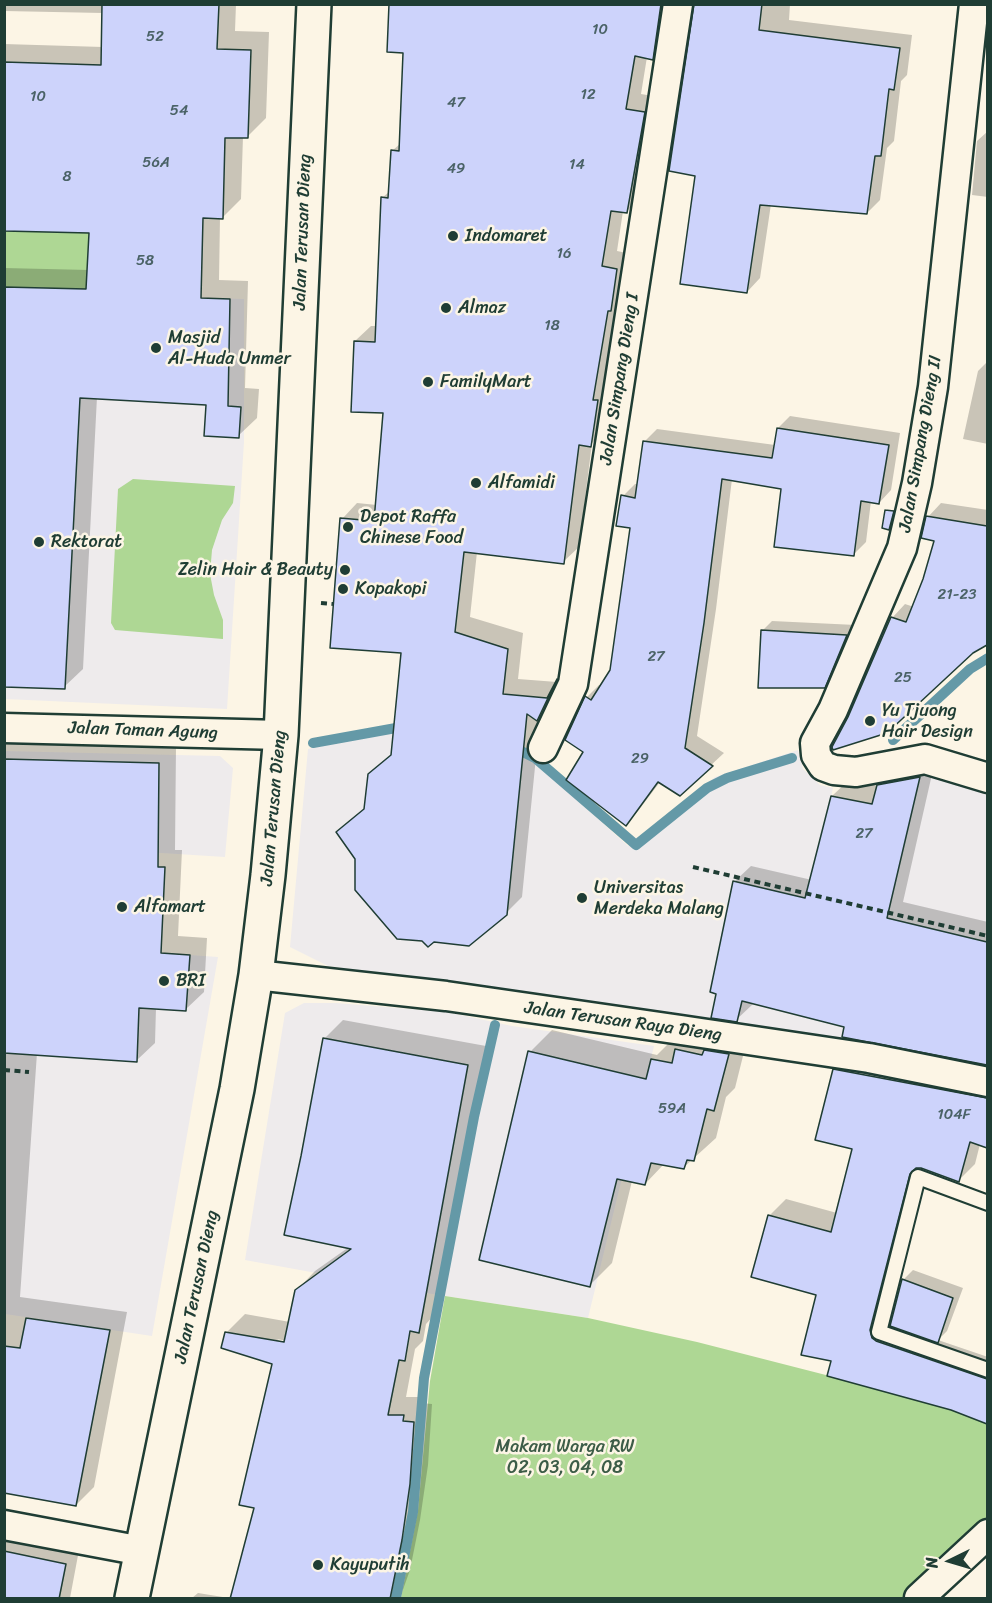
<!DOCTYPE html>
<html>
<head>
<meta charset="utf-8">
<style>
	body { margin:0 }
	#map { position:relative; width:992px; height:1603px; overflow:hidden; background:#fcf5e5; font-family:Sriracha,sans-serif }
	canvas { display:block }
	.frame { position:absolute; inset:0; border:6px solid #1f3d34; pointer-events:none }
	.north { position:absolute; left:920px; top:1531px; width:60px; height:60px; -webkit-text-stroke:4px #fcf5e5; paint-order:stroke; rotate:265deg; font-size:16px; font-weight:700; line-height:24px; text-align:center; color:#1f3d34 }
	.north::after { content:''; display:block; margin:auto; width:21px; height:27px; background:#1f3d34; clip-path:polygon(50% 0,100% 100%,50% 72%,0 100%) }
</style>
</head>
<body>
<div id="map">
<canvas width="992" height="1603"></canvas>
<div class="frame"></div>
<div class="north">N</div>
</div>
<script>
const context = document.querySelector('canvas').getContext('2d');
context.lineJoin = 'round';
function fillPath(path, color) {
  context.fillStyle = color;
  context.fill(path, 'evenodd');
}
function shape(rows) {
  const path = new Path2D();
  for (const r of rows) {
    path.moveTo(r[0], r[1]);
    for (let i = 2; i < r.length; i += 2) path.lineTo(r[i], r[i + 1]);
  }
  return path;
}
function stroke(path, color, width, dash) {
  context.strokeStyle = color;
  context.lineWidth = width;
  context.lineCap = dash ? 'butt' : 'round';
  context.setLineDash(dash || []);
  context.stroke(path);
}
function drawText(font, color, halo, rows, align = 'center') {
  context.font = font + ' Sriracha,sans-serif';
  context.lineWidth = 5;
  context.setLineDash([]);
  context.textBaseline = 'middle';
  context.strokeStyle = halo;
  context.fillStyle = color;
  for (const [text, x, y, turn = 0] of rows) {
    context.save();
    context.translate(x, y);
    context.rotate((+turn || 0) * Math.PI / 180);
    context.textAlign = isNaN(turn) ? turn : align;
    if (halo) context.strokeText(text, 0, 0);
    context.fillText(text, 0, 0);
    context.restore();
  }
}
fillPath(shape([
	[5,287,86,289,86,295,244,299,244,442,227,709,5,699],
	[445,725,479,734,535,762,628,846,715,777,798,750,803,769,820,785,833,788,810,883,890,903,922,769,987,791,987,1074,439,981,328,966,290,947,308,749,389,732],
	[4,751,220,756,233,768,225,857,82,848,161,953,218,957,152,1336,5,1314],
	[304,1003,336,1003,447,1012,512,1026,654,1046,588,1318,432,1294,245,1260,285,1013]
]), '#eeebec');
fillPath(shape([
	[5,231,89,233,86,289,5,287],
	[133,479,235,486,233,503,222,520,212,550,210,574,214,595,223,620,223,639,115,630,111,623,118,489],
	[445,1296,588,1318,697,1342,861,1384,951,1410,987,1424,987,1518,968,1540,905,1598,401,1598,418,1510,430,1381]
]), '#aed794');
fillPath(shape([
	[4,4,236,4,235,31,269,32,266,118,248,136,243,136,241,199,223,217,220,217,219,280,248,281,245,388,259,389,257,418,238,436,207,403,97,397,83,669,64,687,4,685,4,268,89,270,90,232,4,229,4,44,103,47,103,13,4,11],
	[391,4,674,4,668,43,652,58,647,57,641,94,659,97,642,196,626,212,623,211,617,251,632,254,606,429,592,443,579,547,563,562,477,552,470,617,523,633,518,679,557,682,568,670,553,704,540,717,522,897,506,913,357,858,338,833,366,807,369,775,393,753,402,652,342,519,357,503,377,505,384,412,355,341,371,326,377,326,382,198,390,191,392,151,401,143,404,52],
	[696,4,790,4,789,20,912,35,907,75,901,81,894,141,887,148,880,200,867,213,771,204,760,278,747,292,696,175],
	[988,126,988,197,972,195,977,141,987,132],
	[988,361,988,444,963,439,978,371],
	[790,416,900,433,891,490,879,503,871,501,866,542,854,554,782,487,732,479,716,609,697,736,724,753,680,794,660,782,638,811,626,824,585,752,587,697,599,685,601,687,612,670,632,526,623,496,635,484,638,484,644,442,657,429,775,445,778,428],
	[941,503,988,510,988,643,849,717,892,618,905,604,914,607,925,580,935,540,928,517],
	[772,621,856,625,834,676,824,686,762,631],
	[8,742,176,746,175,850,182,850,178,936,207,938,204,992,186,1009,156,1008,155,1043,137,1060,37,1053,20,1297,127,1312,94,1487,76,1505,4,1492,4,746],
	[935,761,903,902,988,922,988,1064,844,1036,846,1026,753,1004,736,1020,734,882,751,866,812,880,832,796,849,780,878,786,895,769],
	[343,1020,486,1046,437,1312,426,1324,423,1341,415,1349,406,1397,421,1397,421,1403,432,1404,428,1465,420,1520,410,1570,400,1598,232,1598,256,1506,274,1363,227,1332,245,1314,290,1322,297,1290,315,1271,349,1247,325,1038],
	[277,1339,292,1342,283,1343],
	[552,1030,657,1055,674,1038,749,1032,735,1088,726,1097,716,1138,683,1168,664,1164,645,1184,632,1181,612,1263,590,1285,530,1052],
	[851,1054,988,1079,988,1146,980,1144,975,1164,958,1181,923,1168,886,1318,892,1324,903,1280,913,1270,963,1288,947,1331,938,1340,988,1357,988,1423,833,1359,818,1294,770,1215,786,1199,837,1213,854,1148,835,1070],
	[4,1535,79,1550,70,1598,4,1598],
	[198,1593,229,1598,192,1598]
]), '#0003');
stroke(shape([
	[893,740,970,669,988,658],
	[313,743,407,726],
	[511,746,535,758,636,845,707,788,727,778,792,758],
	[396,1598,413,1512,424,1378,474,1117,495,1025]
]), '#6499a7', 10);
const building = shape([
	[102,4,219,4,217,49,251,50,248,138,225,138,223,219,203,218,201,298,230,299,228,406,241,407,239,438,204,436,206,405,80,398,65,689,4,687,4,287,86,289,89,233,4,231,4,62,101,65,102,4],
	[389,4,661,4,653,60,635,56,626,109,645,112,627,213,611,211,602,266,617,269,611,311,608,311,593,400,598,400,591,447,579,445,564,564,464,552,455,632,508,649,503,694,547,698,557,679,537,721,527,714,507,915,469,946,434,942,428,947,422,941,397,939,355,890,355,859,336,832,364,809,368,774,391,755,401,653,330,648,340,518,374,521,383,413,351,412,354,341,375,342,381,197,388,198,391,150,399,151,403,53,387,52,389,4],
	[694,4,762,4,759,30,900,48,894,90,889,89,881,156,875,156,867,214,760,205,747,293,680,284,695,176,669,171,694,4],
	[777,428,889,445,879,504,861,501,854,556,774,547,781,489,722,479,704,623,685,748,713,766,680,796,658,782,626,826,566,780,583,752,565,740,585,696,591,700,610,670,630,528,616,526,621,495,635,498,643,441,772,458,777,428],
	[885,510,894,511,889,530,882,528,885,510],
	[926,516,987,526,987,645,973,653,887,733,833,750,832,747,848,717,891,617,906,622,923,579,934,541,921,538,926,516],
	[761,630,847,635,825,688,758,688,761,630],
	[4,759,159,763,158,867,165,867,161,953,190,955,186,1011,139,1008,137,1062,4,1053,4,759],
	[920,777,887,918,987,942,987,1065,842,1037,844,1027,742,1001,737,1022,711,1018,716,994,710,992,733,881,805,898,831,796,872,804,877,785,920,777],
	[323,1038,468,1065,419,1333,410,1331,405,1361,399,1360,388,1415,404,1415,403,1421,414,1422,410,1484,402,1540,390,1599,230,1599,254,1508,239,1505,272,1364,221,1348,225,1332,284,1342,295,1290,351,1249,284,1235,301,1156,323,1038],
	[675,1049,702,1055,704,1050,729,1054,714,1111,707,1109,694,1161,687,1160,684,1169,651,1163,645,1185,617,1179,590,1287,479,1260,528,1051,646,1079,651,1059,672,1063,675,1049],
	[833,1069,987,1098,987,1148,970,1142,959,1182,921,1168,916,1168,910,1174,870,1330,872,1338,876,1341,987,1379,987,1424,951,1410,827,1376,831,1361,801,1355,816,1295,751,1277,768,1215,831,1232,852,1149,815,1140,833,1069],
	[902,1279,953,1298,938,1343,890,1326,902,1279],
	[26,1318,110,1330,76,1506,4,1493,4,1346,20,1348,26,1318],
	[4,1551,66,1564,59,1599,4,1599,4,1551]
]);
fillPath(building, '#cdd3fb');
stroke(building, '#1f3d34', 1.5);
const lane = shape([
	[988,1203,918,1177,879,1332,988,1370]
]);
const street = shape([
	[974,4,933,387,917,483,902,548,833,710,815,743,816,755,823,766,834,770,856,772,925,759,988,778],
	[4,728,281,735],
	[543,748,573,684,678,4],
	[256,975,446,996,681,1030,869,1058,988,1082],
	[4,1525,142,1551],
	[919,1598,988,1534]
]);
const secondary = shape([
	[132,1598,237,1089,256,975,268,875,281,735,314,4]
]);
stroke(lane, '#1f3d34', 18);
stroke(street, '#1f3d34', 33);
stroke(secondary, '#1f3d34', 38);
stroke(shape([
	[321,603,333,604],
	[693,867,988,936],
	[4,1070,29,1072]
]), '#1f3d34', 4, [6, 4.5]);
stroke(lane, '#fcf5e5', 14);
stroke(street, '#fcf5e5', 28);
stroke(secondary, '#fcf5e5', 33);
for (const [x, y, r, color] of [
	[453,236,6,"#1f3d34"],
	[446,308,6,"#1f3d34"],
	[156,348,6,"#1f3d34"],
	[428,382,6,"#1f3d34"],
	[476,483,6,"#1f3d34"],
	[348,527,6,"#1f3d34"],
	[39,542,6,"#1f3d34"],
	[345,570,6,"#1f3d34"],
	[343,589,6,"#1f3d34"],
	[870,721,6,"#1f3d34"],
	[582,898,6,"#1f3d34"],
	[122,907,6,"#1f3d34"],
	[164,981,6,"#1f3d34"],
	[318,1565,6,"#1f3d34"]
]) {
  const dot = new Path2D();
  dot.arc(x, y, r, 0, 2 * Math.PI);
  context.fillStyle = color;
  context.fill(dot);
  stroke(dot, '#fcf5e5', 2);
}
drawText('15px', '#4a6266', null, [
	["10",600,30],
	["52",155,37],
	["12",588,95],
	["10",38,97],
	["47",456,103],
	["54",179,111],
	["56A",156,163],
	["14",577,165],
	["49",456,169],
	["8",67,177],
	["16",564,254],
	["58",145,261],
	["18",552,326],
	["21-23",957,595],
	["27",656,657],
	["25",903,678],
	["29",640,759],
	["27",864,834],
	["59A",672,1109],
	["104F",954,1115]
]);
drawText('18px', '#1f3d34', '#fcf5e5', [
	["Jalan Terusan Dieng",303,232,-88],
	["Jalan Simpang Dieng I",620,379,-81],
	["Jalan Simpang Dieng II",921,444,-80],
	["Jalan Taman Agung",143,731,2],
	["Jalan Terusan Dieng",274,808,-85],
	["Jalan Terusan Raya Dieng",623,1022,8],
	["Jalan Terusan Dieng",197,1287,-78]
]);
drawText('18px', '#1f3d34', '#fcf5e5', [
	["Indomaret",465,236],
	["Almaz",458,308],
	["Masjid",168,338],
	["Al-Huda Unmer",168,359],
	["FamilyMart",440,382],
	["Alfamidi",488,483],
	["Depot Raffa",360,517],
	["Chinese Food",360,538],
	["Rektorat",51,542],
	["Zelin Hair & Beauty",333,570,"right"],
	["Kopakopi",355,589],
	["Yu Tjuong",882,711],
	["Hair Design",882,732],
	["Universitas",594,888],
	["Merdeka Malang",594,909],
	["Alfamart",134,907],
	["BRI",176,981],
	["Kayuputih",330,1565]
], 'left');
drawText('18px', '#3c5c47', '#fcf5e5', [
	["Makam Warga RW",565,1447],
	["02, 03, 04, 08",565,1468]
]);
</script>
</body>
</html>
